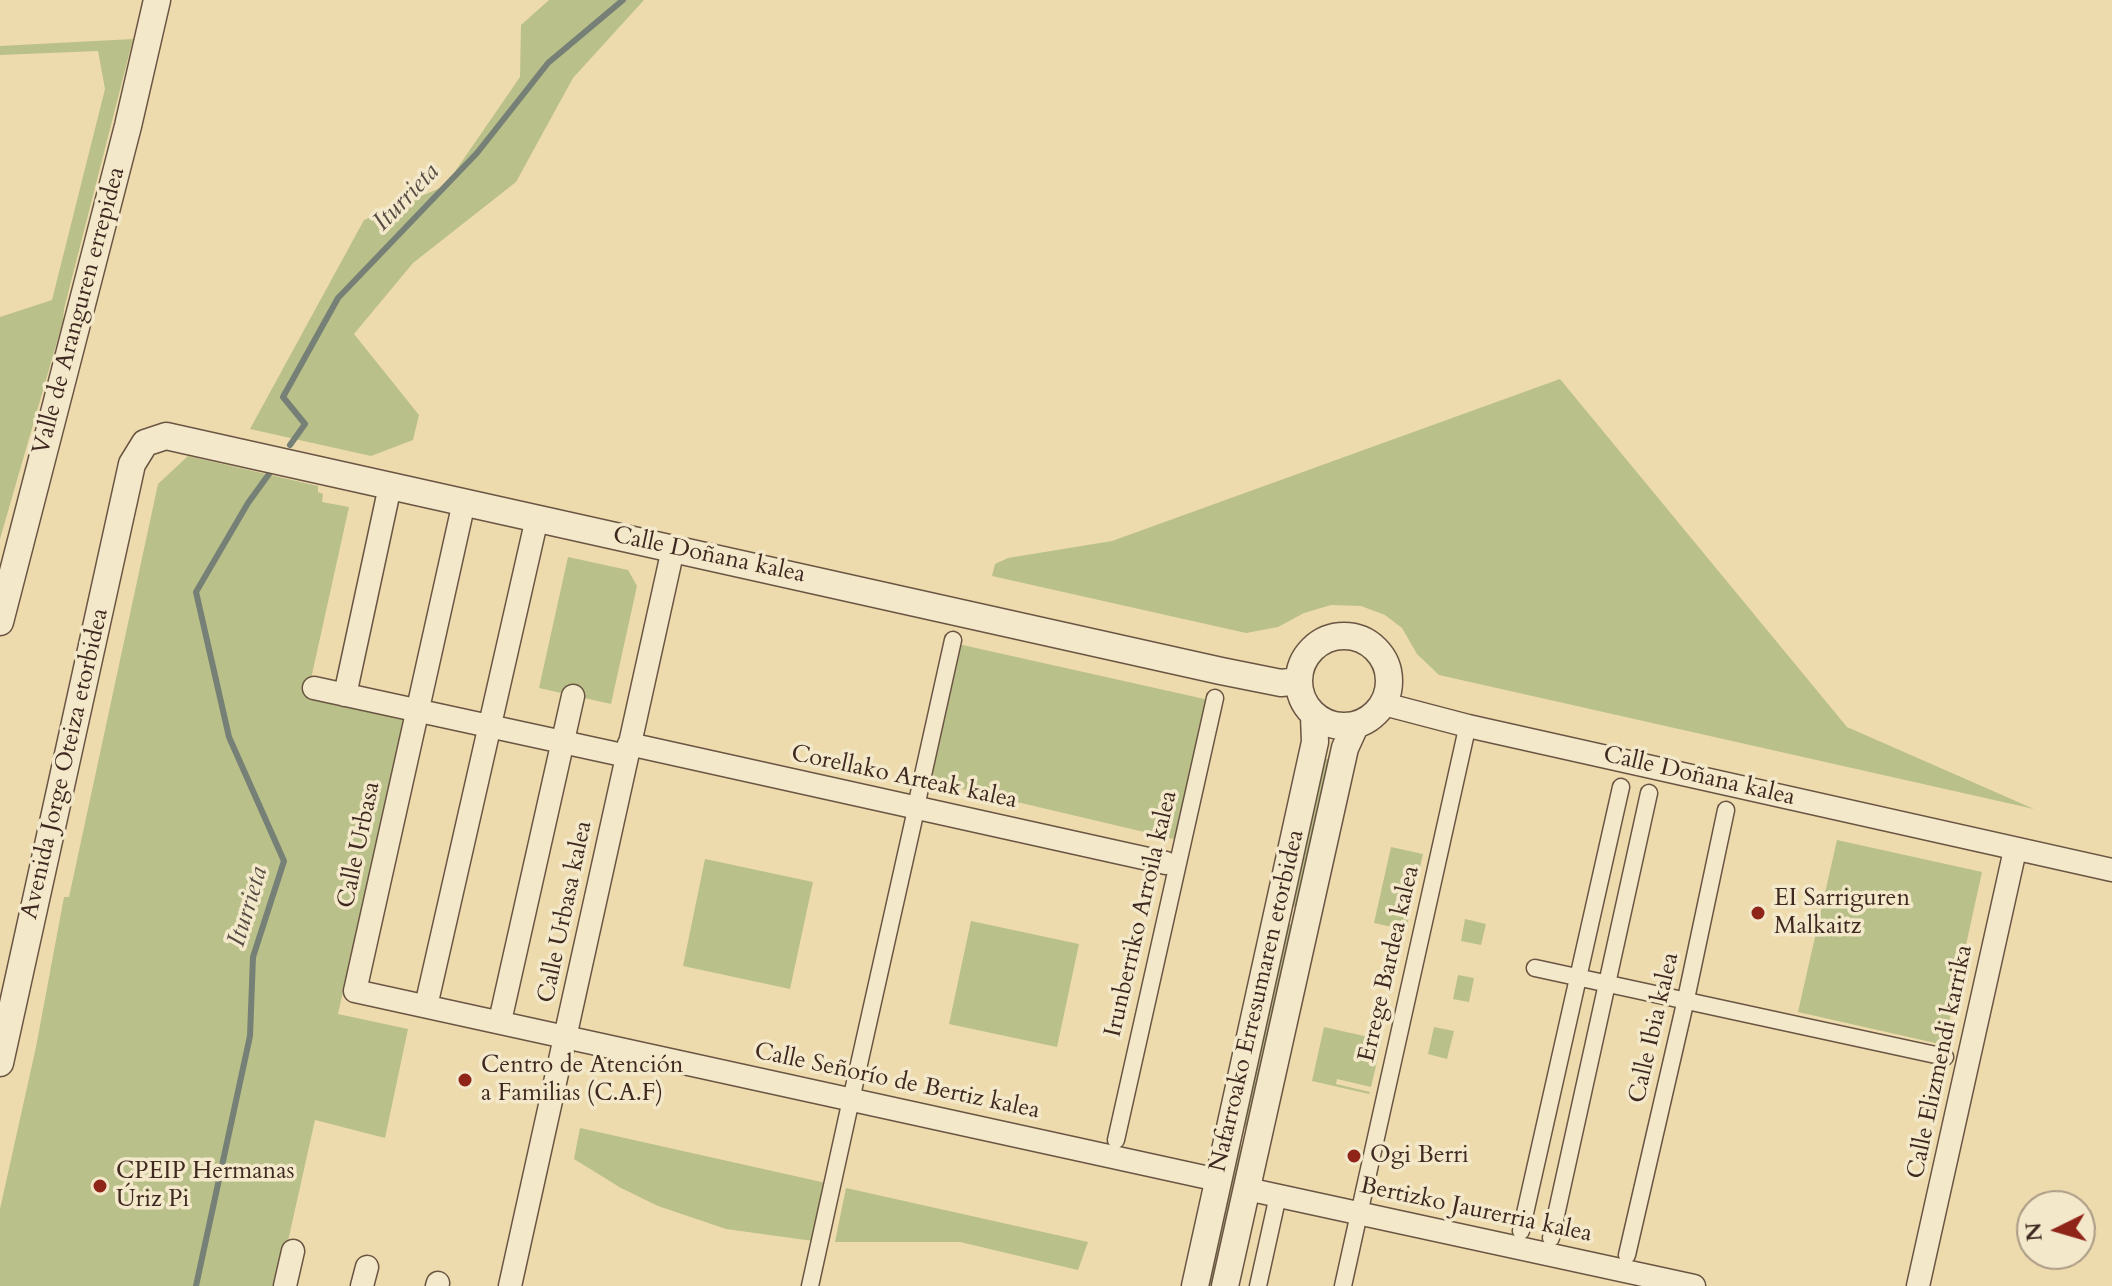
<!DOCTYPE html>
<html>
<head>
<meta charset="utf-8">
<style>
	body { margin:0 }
	#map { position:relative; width:2112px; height:1286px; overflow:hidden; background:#eddbad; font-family:Cardo,serif }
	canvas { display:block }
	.north { position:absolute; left:2016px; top:1190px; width:80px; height:80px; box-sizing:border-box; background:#f3e8ca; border:2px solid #ab9b86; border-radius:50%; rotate:265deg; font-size:22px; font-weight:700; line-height:32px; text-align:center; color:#3f2820 }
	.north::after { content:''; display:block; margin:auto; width:28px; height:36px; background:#8f2418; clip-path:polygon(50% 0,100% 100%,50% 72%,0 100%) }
</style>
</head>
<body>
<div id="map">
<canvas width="2112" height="1286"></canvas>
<div class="north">N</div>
</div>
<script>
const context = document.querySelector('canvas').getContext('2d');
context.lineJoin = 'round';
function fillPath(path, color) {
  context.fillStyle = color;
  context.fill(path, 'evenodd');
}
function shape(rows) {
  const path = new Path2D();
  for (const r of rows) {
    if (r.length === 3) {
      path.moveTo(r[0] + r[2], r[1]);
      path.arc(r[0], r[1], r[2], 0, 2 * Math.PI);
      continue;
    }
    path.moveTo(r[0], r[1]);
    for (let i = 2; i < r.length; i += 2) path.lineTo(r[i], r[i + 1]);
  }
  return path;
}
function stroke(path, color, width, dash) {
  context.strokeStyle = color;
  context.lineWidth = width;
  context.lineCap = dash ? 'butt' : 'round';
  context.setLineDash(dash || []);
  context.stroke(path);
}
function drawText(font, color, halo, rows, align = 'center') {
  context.font = font + ' Cardo,serif';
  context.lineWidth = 7;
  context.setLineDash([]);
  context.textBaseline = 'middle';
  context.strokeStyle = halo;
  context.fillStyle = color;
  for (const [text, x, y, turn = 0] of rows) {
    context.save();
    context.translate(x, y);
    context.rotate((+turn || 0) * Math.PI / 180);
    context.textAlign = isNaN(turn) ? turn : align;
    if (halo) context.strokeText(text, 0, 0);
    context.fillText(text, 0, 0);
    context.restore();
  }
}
fillPath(shape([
	[549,0,644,0,573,78,516,182,413,263,354,334,419,415,413,440,371,456,250,429,364,220,445,186,520,77,521,25],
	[133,39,64,309,63,321,0,539,0,317,52,300,105,89,98,51,0,55,0,46],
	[1560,379,1847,727,2034,809,1439,675,1417,654,1402,628,1385,615,1361,606,1331,605,1304,613,1278,627,1246,633,992,576,995,564,1008,558,1112,541],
	[188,456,318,486,318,492,323,494,322,502,349,507,307,697,404,720,338,1014,408,1029,385,1138,315,1120,278,1286,0,1286,0,1209,36,1047,64,897,69,897,158,484],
	[568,557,628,570,637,586,611,704,539,688],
	[958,644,1209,700,1178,840,928,781],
	[1323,758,1331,760,1298,907,1289,906],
	[1837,840,1982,872,1944,1045,1798,1012],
	[1391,847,1423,854,1406,930,1374,923],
	[705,859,813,882,790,989,683,966],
	[1465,919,1486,924,1481,945,1461,941],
	[971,921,1079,944,1057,1047,949,1024],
	[1286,923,1294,925,1248,1128,1241,1126],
	[1458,975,1474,978,1469,1002,1453,999],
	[1324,1027,1382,1040,1371,1087,1337,1079,1336,1084,1370,1092,1369,1094,1312,1081],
	[1434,1027,1454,1031,1447,1059,1428,1054],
	[580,1128,826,1183,813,1241,726,1229,658,1206,621,1188,574,1159],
	[1237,1144,1245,1146,1214,1286,1205,1286],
	[846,1188,1088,1242,1078,1270,960,1242,835,1242]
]), '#bac089');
stroke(shape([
	[290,445,305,424,283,397,338,298,477,153,548,63,623,0],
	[196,1286,250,1036,253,957,284,861,229,737,196,592,248,503,269,474]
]), '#768076', 6);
const pedestrian = shape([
	[917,802,953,640],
	[1535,968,1945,1057],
	[853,1091,915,814],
	[1116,1140,1215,698],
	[1361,1205,1466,733],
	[1521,1231,1621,787],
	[1551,1238,1649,793],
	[1627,1255,1686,999,1726,810],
	[810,1286,850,1104],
	[1258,1286,1277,1200],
	[1343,1286,1358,1218]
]);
const minor = shape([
	[464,502,355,991,1218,1180],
	[314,688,627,756],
	[345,695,390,486],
	[1384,704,1468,726,2112,870],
	[629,744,1166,863],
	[426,1006,537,518],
	[500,1021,573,696],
	[1247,1189,1694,1286],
	[285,1286,293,1251],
	[362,1286,367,1267],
	[437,1286,438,1283],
	[510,1286,673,549],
	[1918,1286,2015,850]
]);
const tertiary = shape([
	[0,622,128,126,157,0],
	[1344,681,45],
	[0,1063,132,464,145,443,166,436,1221,671,1281,683,1299,681],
	[1195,1286,1315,742,1314,716],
	[1225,1286,1345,748,1355,726]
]);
stroke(pedestrian, '#6a5543', 19);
stroke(minor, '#6a5543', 25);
stroke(tertiary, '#6a5543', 29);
stroke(pedestrian, '#f3e8ca', 16);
stroke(minor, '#f3e8ca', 22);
stroke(tertiary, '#f3e8ca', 26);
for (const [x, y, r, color] of [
	[1758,913,8,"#8f2418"],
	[465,1080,8,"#8f2418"],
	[1354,1156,8,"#8f2418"],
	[100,1186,8,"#8f2418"]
]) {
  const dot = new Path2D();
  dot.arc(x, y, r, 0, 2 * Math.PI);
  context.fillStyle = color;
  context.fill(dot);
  stroke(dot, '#f3e8ca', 3);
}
drawText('24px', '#3f2820', '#f3e8ca', [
	["Valle de Aranguren errepidea",80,311,-75],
	["Calle Doñana kalea",709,556,12],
	["Avenida Jorge Oteiza etorbidea",66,764,-77],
	["Calle Doñana kalea",1699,777,13],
	["Corellako Arteak kalea",904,778,12],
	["Calle Urbasa",360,845,-78],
	["Calle Urbasa kalea",566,912,-78],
	["Irunberriko Arroila kalea",1142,914,-77],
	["Errege Bardea kalea",1390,964,-77],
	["Nafarroako Erresumaren etorbidea",1258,1001,-77],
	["Calle Ibia kalea",1655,1028,-77],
	["Calle Elizmendi karrika",1941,1062,-78],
	["Calle Señorío de Bertiz kalea",897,1082,12],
	["Bertizko Jaurerria kalea",1476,1211,12]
]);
drawText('24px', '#3f2820', '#f3e8ca', [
	["EI Sarriguren",1774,899],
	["Malkaitz",1774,927],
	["Centro de Atención",481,1066],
	["a Familias (C.A.F)",481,1094],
	["Ogi Berri",1370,1156],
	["CPEIP Hermanas",116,1172],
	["Úriz Pi",116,1200]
], 'left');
drawText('italic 26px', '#564c44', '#f3e8ca', [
	["Iturrieta",407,198,-46],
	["Iturrieta",249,907,-73]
]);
</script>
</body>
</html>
